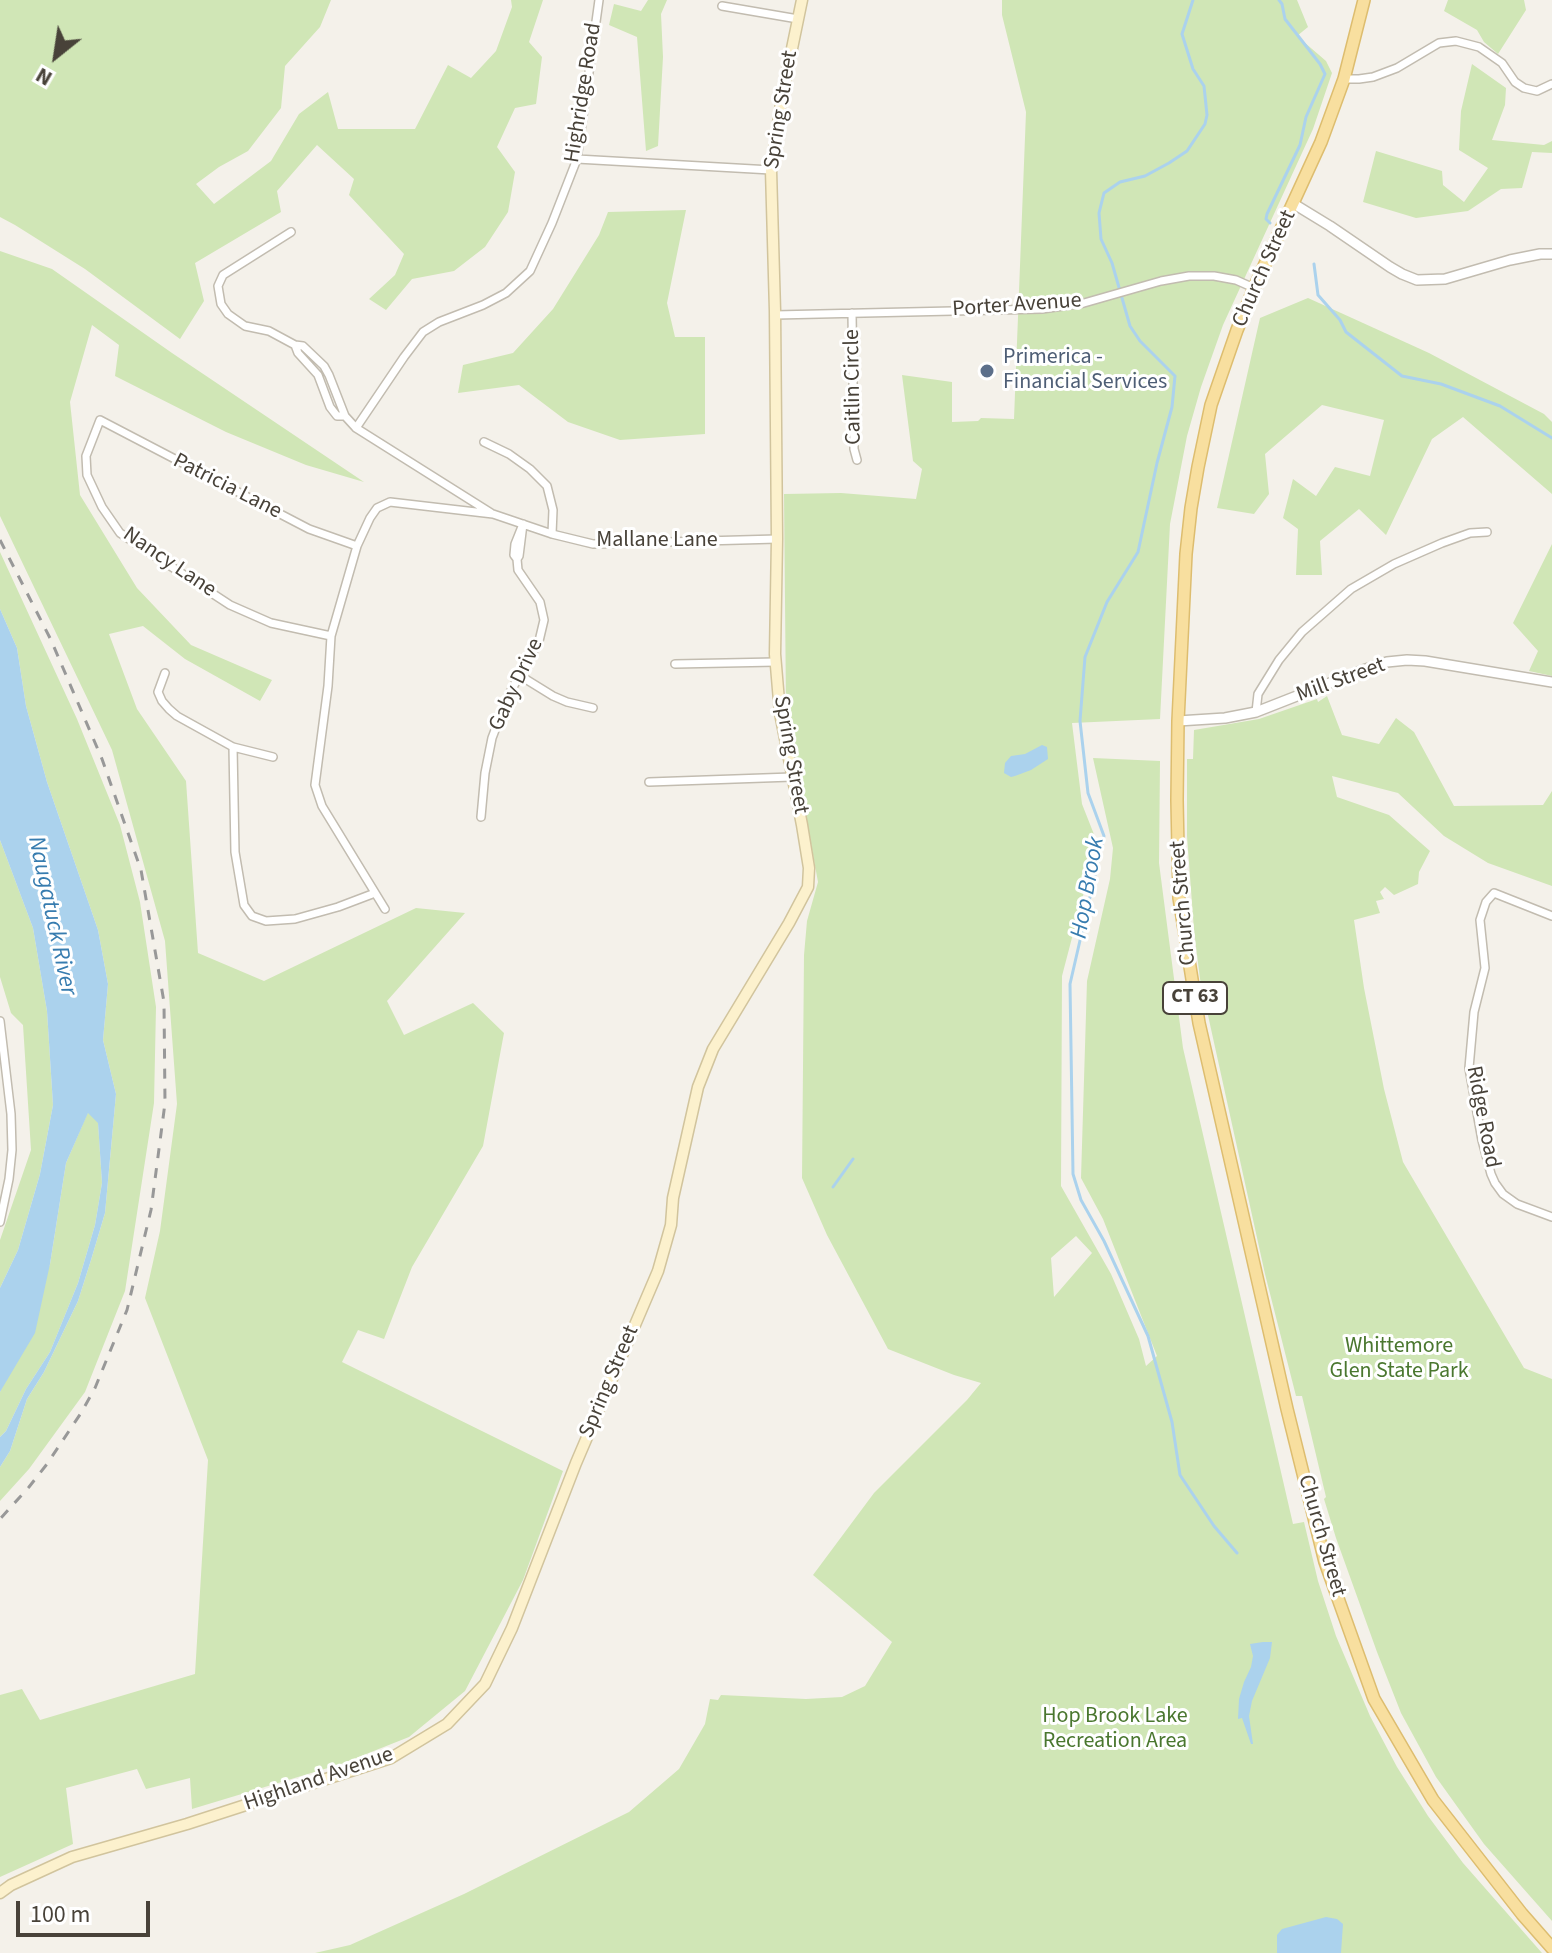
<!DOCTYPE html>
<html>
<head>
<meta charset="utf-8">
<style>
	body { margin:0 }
	#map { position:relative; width:1552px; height:1953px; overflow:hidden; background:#f4f1ea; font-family:"Source Sans 3",sans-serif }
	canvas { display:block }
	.north { position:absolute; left:16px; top:16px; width:80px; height:80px; -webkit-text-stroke:6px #fff; paint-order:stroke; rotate:210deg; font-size:22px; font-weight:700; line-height:32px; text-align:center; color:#484239 }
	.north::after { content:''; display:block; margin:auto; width:28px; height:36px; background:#484239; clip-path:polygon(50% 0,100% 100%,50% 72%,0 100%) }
	.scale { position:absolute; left:16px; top:1901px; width:134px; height:36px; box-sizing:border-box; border:4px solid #484239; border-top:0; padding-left:10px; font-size:24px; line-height:28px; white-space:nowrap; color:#484239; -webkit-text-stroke:6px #fff; paint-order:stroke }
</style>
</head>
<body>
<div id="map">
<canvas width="1552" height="1953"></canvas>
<div class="north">N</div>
<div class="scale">100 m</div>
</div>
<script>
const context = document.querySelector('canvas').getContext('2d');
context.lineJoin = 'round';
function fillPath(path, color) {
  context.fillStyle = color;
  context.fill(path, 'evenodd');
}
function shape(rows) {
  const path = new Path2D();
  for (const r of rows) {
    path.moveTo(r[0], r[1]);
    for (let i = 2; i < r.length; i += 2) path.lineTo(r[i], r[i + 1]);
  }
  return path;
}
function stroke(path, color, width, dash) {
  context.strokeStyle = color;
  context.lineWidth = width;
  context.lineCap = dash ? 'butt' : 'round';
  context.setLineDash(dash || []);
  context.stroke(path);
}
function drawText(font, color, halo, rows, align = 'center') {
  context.font = font + ' "Source Sans 3",sans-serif';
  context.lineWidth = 6;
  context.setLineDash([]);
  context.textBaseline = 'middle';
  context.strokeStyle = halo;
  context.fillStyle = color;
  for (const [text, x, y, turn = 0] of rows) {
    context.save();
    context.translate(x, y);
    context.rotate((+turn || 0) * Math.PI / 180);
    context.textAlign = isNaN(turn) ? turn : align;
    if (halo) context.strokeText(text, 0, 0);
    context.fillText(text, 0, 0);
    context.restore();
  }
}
fillPath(shape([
	[0,0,331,0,320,27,285,66,281,108,248,151,219,167,196,184,214,204,271,161,299,114,328,92,338,129,415,129,448,65,471,78,496,51,512,7,511,0,543,0,529,42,542,57,536,104,515,108,497,147,515,172,508,212,485,247,454,271,412,279,386,310,369,299,395,275,404,254,349,195,354,179,317,145,277,191,281,212,195,263,204,301,180,339,85,269,15,225,0,217],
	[648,0,667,0,661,14,663,57,658,146,646,151,637,37,609,25,614,4,641,11],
	[1002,0,1297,0,1308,27,1297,36,1326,61,1332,73,1313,129,1223,325,1201,387,1187,436,1170,524,1160,719,1072,723,1082,804,1097,842,1062,976,1061,1186,1111,1274,1139,1339,1146,1366,1157,1356,1103,1219,1081,1178,1087,981,1110,879,1113,848,1093,758,1160,761,1159,863,1183,1048,1293,1524,1304,1522,1318,1581,1336,1636,1370,1716,1397,1767,1428,1816,1463,1863,1542,1953,315,1953,350,1945,464,1894,629,1812,679,1769,705,1724,710,1699,718,1700,721,1695,806,1699,842,1697,865,1686,892,1642,813,1575,874,1493,967,1400,981,1383,954,1375,888,1349,827,1235,802,1178,804,955,807,921,818,882,786,707,784,494,841,493,916,499,922,469,913,461,902,375,952,382,952,422,978,421,981,418,1014,419,1026,112,1002,15],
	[1076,1236,1092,1253,1054,1297,1051,1258],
	[1448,0,1524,0,1526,10,1498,54,1484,42,1477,30,1444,11],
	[1472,64,1506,88,1505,105,1492,140,1544,145,1552,141,1552,153,1532,152,1522,188,1501,189,1468,211,1416,218,1363,202,1376,151,1442,171,1443,185,1464,202,1488,168,1459,150,1461,111],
	[686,210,667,303,675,337,705,337,705,434,620,440,568,422,519,385,458,393,463,365,513,353,553,309,599,235,608,212],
	[0,251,52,269,172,353,364,482,306,465,226,432,115,376,119,345,92,325,70,402,80,495,137,588,191,645,272,680,260,701,185,659,143,626,109,634,137,709,186,781,198,953,264,981,416,908,465,913,387,1001,404,1035,473,1003,504,1033,483,1146,412,1267,384,1339,358,1330,342,1362,563,1471,523,1580,465,1691,409,1737,341,1764,192,1809,190,1778,146,1789,137,1769,66,1788,73,1844,0,1877,0,1695,22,1689,40,1720,195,1674,208,1460,145,1298,160,1231,177,1104,165,941,112,750,0,516],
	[1308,298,1429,353,1544,414,1552,422,1552,494,1463,417,1432,439,1386,535,1359,509,1320,541,1322,575,1296,575,1298,529,1283,518,1293,479,1316,496,1335,467,1370,476,1384,420,1322,405,1265,454,1269,494,1254,514,1217,508,1260,318],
	[1552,544,1552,676,1529,671,1538,651,1513,623],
	[0,552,77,719,120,825,140,902,156,1007,154,1103,125,1291,85,1392,29,1469,0,1501,0,1467,10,1451,27,1399,44,1372,78,1301,91,1260,105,1213,116,1094,103,1040,108,984,98,930,47,782,26,706,17,648,0,609],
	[1327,696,1342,735,1379,744,1396,718,1414,732,1454,806,1543,805,1552,791,1552,886,1488,863,1444,836,1398,793,1332,776,1337,797,1389,815,1430,851,1419,872,1418,884,1394,895,1385,887,1380,892,1384,899,1376,901,1380,913,1354,920,1364,988,1384,1089,1403,1162,1524,1368,1552,1379,1552,1921,1484,1844,1436,1777,1401,1713,1377,1652,1336,1538,1324,1499,1326,1497,1302,1396,1296,1396,1265,1274,1200,979,1194,930,1187,836,1187,759,1193,759,1194,730,1259,719,1317,699,1318,702],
	[0,840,33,928,47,1011,53,1105,40,1174,18,1250,0,1288,0,1240,31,1150,23,1025,11,1013,0,977],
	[88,1112,98,1122,102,1183,95,1225,78,1283,50,1352,26,1389,6,1431,0,1437,0,1392,50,1264,66,1163]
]), '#d0e6b6');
fillPath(shape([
	[0,609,17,648,26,706,47,782,98,930,108,984,103,1040,116,1094,105,1213,91,1260,78,1301,44,1372,27,1399,10,1451,0,1467,0,1437,6,1431,26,1389,50,1352,78,1283,95,1225,102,1183,98,1123,88,1113,66,1163,50,1264,35,1333,0,1392,0,1288,18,1250,40,1174,53,1105,47,1011,33,928,0,840],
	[1042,745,1047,747,1048,759,1031,770,1015,776,1011,777,1004,773,1005,763,1011,756,1025,754],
	[1263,1642,1272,1642,1270,1658,1252,1701,1249,1716,1253,1744,1251,1744,1242,1718,1238,1719,1239,1699,1244,1682,1251,1667,1253,1656,1250,1644],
	[1326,1917,1337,1919,1343,1924,1341,1953,1277,1953,1277,1935,1282,1929]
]), '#abd2ed');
stroke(shape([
	[1193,0,1182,34,1193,69,1204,86,1207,115,1205,124,1187,151,1169,163,1145,176,1120,182,1104,193,1099,213,1101,239,1112,263,1130,326,1140,341,1175,376,1172,407,1157,463,1138,552,1107,602,1085,657,1080,721,1088,793,1104,836,1070,984,1073,1174,1081,1200,1104,1241,1148,1336,1172,1422,1180,1475,1214,1526,1237,1553],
	[1270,223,1266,219,1267,214,1300,145,1306,117,1325,74,1320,64,1285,19,1282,4,1279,0],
	[1314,264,1318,295,1340,320,1346,332,1402,376,1441,384,1500,406,1552,438],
	[833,1187,853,1159]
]), '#abd2ed', 3);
const minor = shape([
	[722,6,798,19],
	[1344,79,1359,79,1373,77,1397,68,1439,43,1456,41,1479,47,1502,63,1515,82,1524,88,1537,91,1552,84],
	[577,159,771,170],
	[291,232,223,275,218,286,221,304,228,314,245,326,269,331,295,345],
	[852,313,854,449,857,460],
	[775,315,1042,309,1084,303,1161,281,1189,276,1214,276,1236,280,1254,288],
	[345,416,337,416,330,407,318,375,298,353,295,345,303,346,324,366,329,375,345,416,356,428,491,513],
	[356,428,404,357,423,332,439,322,483,305,506,293,530,271,552,223,577,159,599,0],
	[484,442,509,454,530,469,547,486,553,510,552,534],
	[523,524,519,556,517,559,514,555,515,544,523,524],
	[331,636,271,623,230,605,120,533,102,507,87,475,86,456,100,420,309,529,357,546],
	[675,664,776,662],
	[165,673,158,692,162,701,169,709,177,716,233,747,273,757],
	[519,675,553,696,567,702,593,708],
	[1256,712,1258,694,1279,660,1302,632,1351,589,1394,564,1442,543,1470,533,1487,532],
	[233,747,235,852,244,905,252,916,266,921,295,919,338,907,375,893],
	[649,782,792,777],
	[481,817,485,773,492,738,508,696,539,641,544,620,540,602,518,570,517,559],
	[385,909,322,806,315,785,328,686,331,636,357,546,370,518,377,508,390,502,493,514,552,534,593,544,777,539],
	[1552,916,1494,893,1486,902,1480,920,1485,968,1474,1012,1469,1068,1482,1140,1491,1174,1495,1183,1503,1194,1517,1204,1552,1217],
	[0,1021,11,1114,12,1150,9,1179,0,1222]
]);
const tertiary = shape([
	[1294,204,1330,226,1390,267,1402,274,1417,280,1445,279,1510,260,1540,254,1552,254],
	[1178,721,1225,718,1256,712,1363,670,1387,662,1407,660,1425,661,1552,682]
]);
const secondary = shape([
	[0,1893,11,1885,72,1857,187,1824,391,1758,447,1724,485,1684,512,1628,576,1463,658,1271,671,1225,673,1198,698,1087,713,1049,789,923,808,887,809,868,802,825,780,713,775,654,777,539,775,311,771,170,782,97,802,0]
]);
const primary = shape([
	[1364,0,1344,79,1321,142,1254,288,1237,330,1211,405,1198,467,1191,508,1186,554,1178,721,1177,800,1179,898,1199,1023,1287,1409,1325,1562,1374,1699,1433,1800,1522,1914,1552,1948]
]);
stroke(minor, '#c2bcb0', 10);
stroke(tertiary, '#c2bcb0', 12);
stroke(secondary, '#d1c49d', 13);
stroke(primary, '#ddbd6f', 14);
stroke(minor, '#fff', 7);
stroke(tertiary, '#fff', 9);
stroke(secondary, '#fcf1cd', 10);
stroke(primary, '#f8df9f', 11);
stroke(shape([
	[0,540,51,640,102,759,141,870,164,1002,165,1103,151,1210,127,1310,95,1388,81,1413,47,1464,29,1487,0,1519]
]), '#989898', 3, [10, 10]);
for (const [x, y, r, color] of [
	[987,371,8,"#5c6f8a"]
]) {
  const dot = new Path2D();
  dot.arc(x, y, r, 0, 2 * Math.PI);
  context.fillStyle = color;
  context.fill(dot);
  stroke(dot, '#fff', 3);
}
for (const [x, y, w] of [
	[1195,998,64]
]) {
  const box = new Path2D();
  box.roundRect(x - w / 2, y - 16, w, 32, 6);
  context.fillStyle = '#fff';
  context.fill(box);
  stroke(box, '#484239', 2);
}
drawText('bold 20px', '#484239', null, [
	["CT 63",1195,998]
]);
drawText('22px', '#484239', '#fff', [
	["Highridge Road",584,93,-81],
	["Spring Street",782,110,-81],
	["Church Street",1265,269,-66],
	["Porter Avenue",1017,306,-4],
	["Caitlin Circle",854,387,-91],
	["Patricia Lane",227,487,27],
	["Mallane Lane",657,541],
	["Nancy Lane",169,563,34],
	["Mill Street",1341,681,-20],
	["Gaby Drive",517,685,-65],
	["Spring Street",790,755,80],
	["Church Street",1184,903,-95],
	["Ridge Road",1482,1117,79],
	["Spring Street",610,1382,-67],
	["Church Street",1321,1536,74],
	["Highland Avenue",319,1780,-19]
]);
drawText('22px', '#4e5e75', '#fff', [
	["Primerica -",1003,358],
	["Financial Services",1003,383]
], 'left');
drawText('22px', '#4a772f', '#fff', [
	["Whittemore",1399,1347],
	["Glen State Park",1399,1372],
	["Hop Brook Lake",1115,1717],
	["Recreation Area",1115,1742]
]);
drawText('italic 24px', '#377caf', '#fff', [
	["Hop Brook",1089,888,-80],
	["Naugatuck River",51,916,78]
]);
</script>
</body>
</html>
